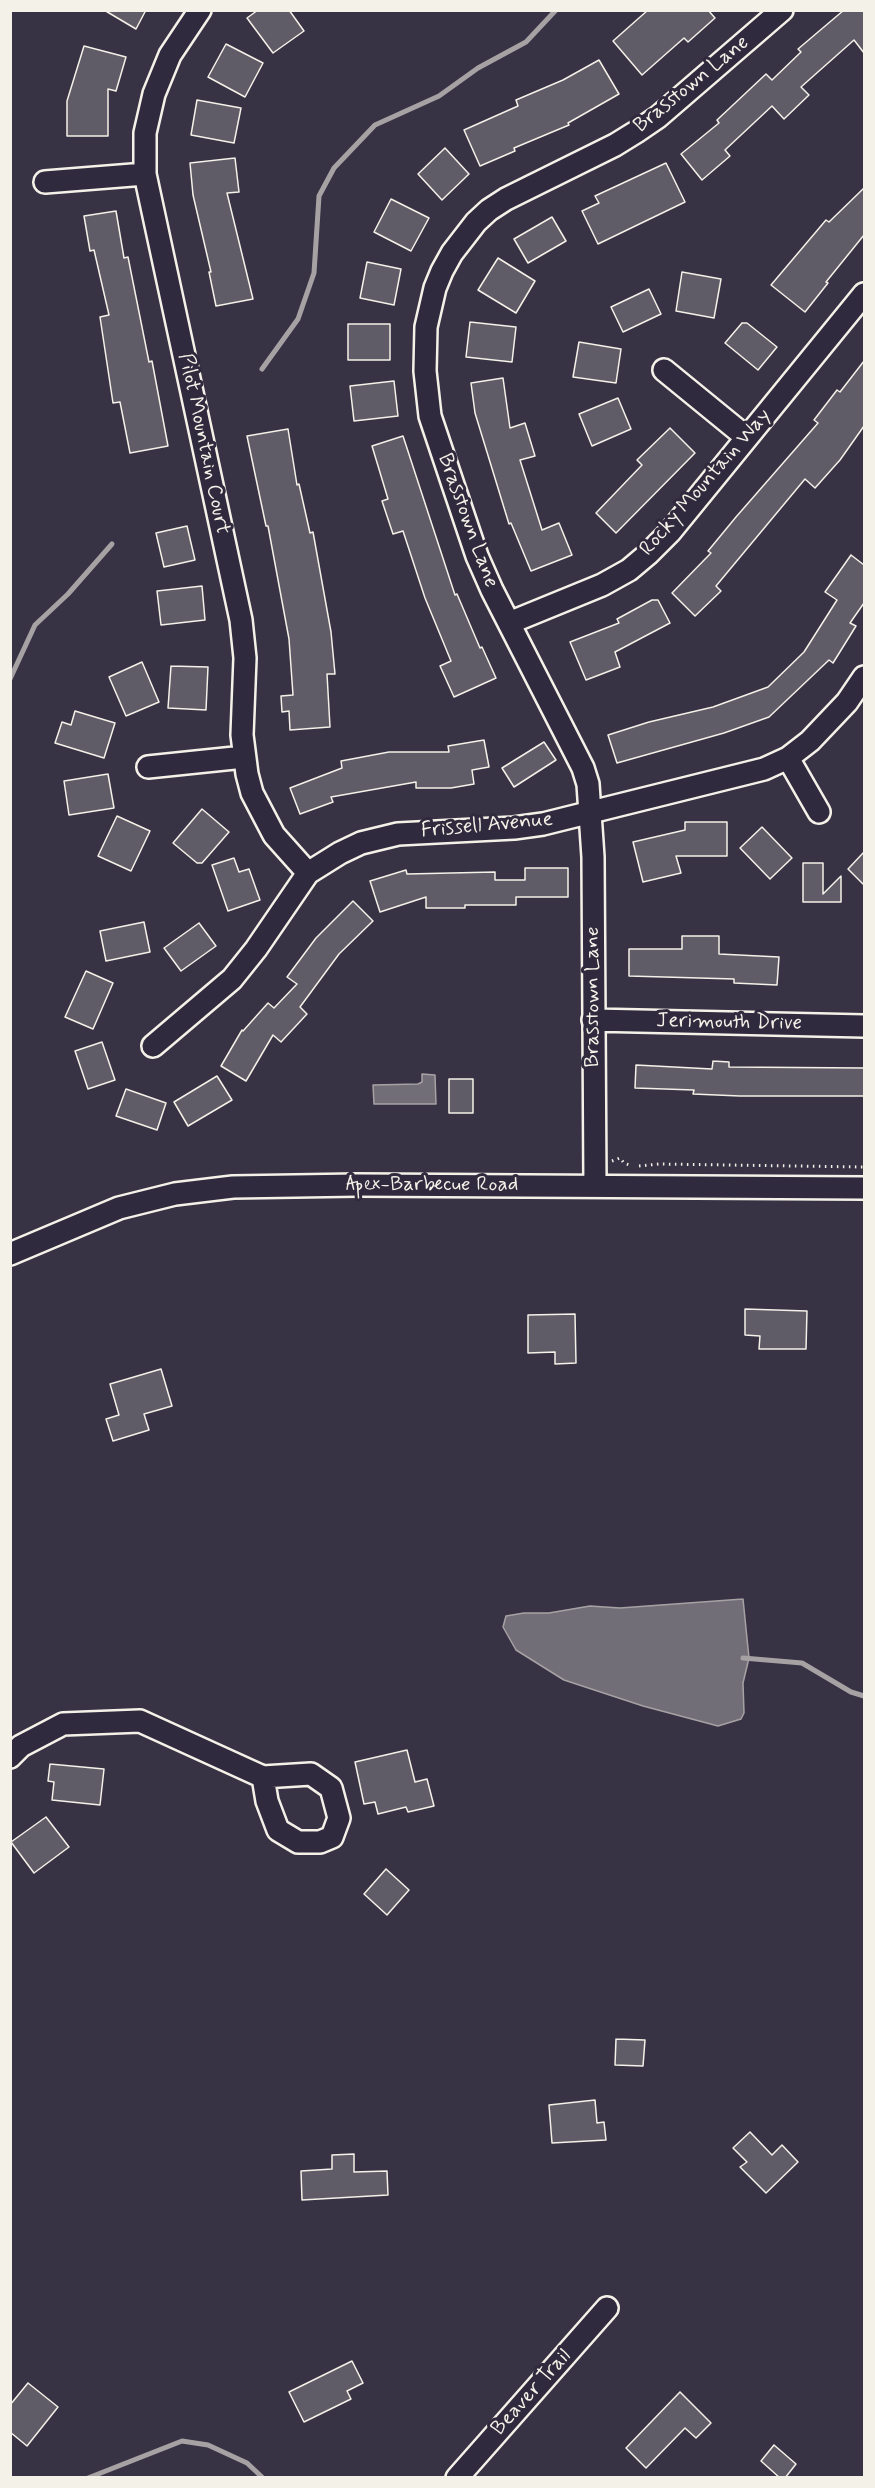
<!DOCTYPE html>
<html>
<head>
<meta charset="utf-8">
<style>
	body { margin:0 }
	#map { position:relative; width:875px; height:2488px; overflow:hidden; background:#373244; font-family:Mynerve,sans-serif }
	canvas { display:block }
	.frame { position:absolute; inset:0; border:12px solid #f4f1e8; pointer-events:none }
</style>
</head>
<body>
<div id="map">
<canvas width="875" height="2488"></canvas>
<div class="frame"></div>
</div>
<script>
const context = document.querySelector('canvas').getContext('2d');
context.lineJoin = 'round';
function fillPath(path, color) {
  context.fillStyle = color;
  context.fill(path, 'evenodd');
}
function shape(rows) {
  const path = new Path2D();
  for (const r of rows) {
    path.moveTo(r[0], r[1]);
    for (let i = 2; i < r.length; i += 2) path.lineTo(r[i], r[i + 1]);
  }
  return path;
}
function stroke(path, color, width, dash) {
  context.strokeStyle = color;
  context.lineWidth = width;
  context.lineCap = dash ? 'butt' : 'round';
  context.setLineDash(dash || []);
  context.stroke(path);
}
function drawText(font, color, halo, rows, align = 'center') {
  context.font = font + ' Mynerve,sans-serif';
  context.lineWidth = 6;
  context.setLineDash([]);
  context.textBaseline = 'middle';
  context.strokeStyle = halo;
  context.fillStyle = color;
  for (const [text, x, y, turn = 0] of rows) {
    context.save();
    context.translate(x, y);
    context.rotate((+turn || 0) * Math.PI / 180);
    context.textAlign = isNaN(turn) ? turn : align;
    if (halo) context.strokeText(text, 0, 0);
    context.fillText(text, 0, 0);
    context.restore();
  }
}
const water = shape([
	[422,1074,435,1075,436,1104,374,1104,373,1085,418,1084,422,1082,422,1074],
	[743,1599,749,1658,743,1683,744,1713,741,1719,718,1726,643,1706,564,1680,516,1650,503,1627,506,1616,524,1613,549,1613,590,1606,620,1608,743,1599]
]);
fillPath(water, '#726e77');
stroke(water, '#a6a2a4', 1.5);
stroke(shape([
	[262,369,298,319,314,273,319,196,334,168,375,125,439,96,478,68,526,42,556,10],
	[10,679,35,625,68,594,112,544],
	[743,1658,802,1663,851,1692,864,1696],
	[88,2478,182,2441,208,2445,247,2463,263,2478]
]), '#a6a2a4', 5);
const building = shape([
	[104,10,146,10,136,29,104,10],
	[258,10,289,10,304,31,273,53,247,18,258,10],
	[648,10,708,10,715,18,688,42,684,38,642,75,613,41,648,10],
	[844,10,864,10,864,53,854,40,801,87,809,95,784,119,772,106,725,150,730,156,702,180,681,154,719,123,717,120,766,74,772,80,801,52,798,49,844,10],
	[226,44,263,63,245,97,208,77,226,44],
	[84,46,126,57,116,91,108,89,108,136,67,136,67,101,84,46],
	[599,60,619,94,568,123,569,125,514,148,515,151,480,166,464,130,518,106,516,100,563,80,599,60],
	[197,100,241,108,234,143,191,135,197,100],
	[445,148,469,174,442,200,418,174,445,148],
	[235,158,239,192,227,193,253,299,216,306,209,272,211,272,193,195,190,163,235,158],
	[666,163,685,202,598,244,582,211,599,203,595,196,666,163],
	[864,188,864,235,826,282,828,283,805,312,771,285,826,220,829,222,864,188],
	[391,199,429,218,411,251,374,232,391,199],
	[116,211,124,258,128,257,149,362,152,361,168,446,130,453,120,402,113,403,100,317,109,315,94,250,90,251,84,216,116,211],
	[552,217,566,241,528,263,514,239,552,217],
	[498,258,535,281,516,313,478,290,498,258],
	[367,262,401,269,394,305,360,298,367,262],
	[682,272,721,279,714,318,676,311,682,272],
	[649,289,661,314,623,332,611,307,649,289],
	[470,322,516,327,512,362,466,357,470,322],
	[742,323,747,323,777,347,758,370,725,343,742,323],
	[348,324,390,324,390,360,348,360,348,324],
	[579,342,621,349,616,383,573,377,579,342],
	[864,361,864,426,840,460,815,488,805,479,716,586,721,591,695,616,672,593,711,553,708,551,736,517,818,423,814,420,837,390,840,392,864,361],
	[503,378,510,428,525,423,535,456,520,460,542,530,559,523,572,555,531,571,511,523,509,524,475,413,471,383,503,378],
	[394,381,398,416,354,421,350,386,394,381],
	[618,398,631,429,592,446,579,414,618,398],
	[670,428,695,453,616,533,596,513,642,465,637,460,670,428],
	[288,429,297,485,299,484,310,533,313,532,331,632,335,674,327,674,330,727,290,730,289,711,282,712,281,696,293,695,289,639,268,526,266,526,247,436,288,429],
	[403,436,455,595,457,594,480,648,482,647,496,678,454,697,440,666,451,661,425,598,403,531,393,534,382,501,388,499,372,446,403,436],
	[187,526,195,560,164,567,156,533,187,526],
	[851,555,864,565,864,603,850,623,856,626,833,663,829,660,769,717,724,733,617,763,608,735,649,722,713,707,768,687,804,652,837,600,825,592,851,555],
	[202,586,205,620,161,625,157,591,202,586],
	[652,600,658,600,670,623,615,652,620,667,586,680,570,642,619,623,617,619,652,600],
	[142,662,159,702,126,716,109,677,142,662],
	[171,666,208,667,206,710,168,708,171,666],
	[75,711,115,723,104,758,55,743,62,722,71,725,75,711],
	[484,740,489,767,472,770,474,784,451,788,416,788,416,782,331,797,333,802,300,814,290,788,342,768,341,761,389,752,449,752,448,746,484,740],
	[544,742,556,760,514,787,502,768,544,742],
	[108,774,114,808,69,815,64,781,108,774],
	[202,809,229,832,202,863,197,863,173,843,202,809],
	[117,816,150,831,131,871,98,856,117,816],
	[685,822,727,822,727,856,676,856,681,873,643,882,633,842,685,830,685,822],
	[762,827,792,858,770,879,740,848,762,827],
	[864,852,864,885,848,869,864,852],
	[234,858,239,872,249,869,260,900,228,911,212,865,234,858],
	[803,863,823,863,823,894,841,876,841,902,803,902,803,863],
	[525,868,568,868,568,897,516,897,516,905,465,905,465,908,426,908,426,897,380,912,370,881,406,870,407,874,495,872,495,880,525,880,525,868],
	[353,901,373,921,339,954,300,1007,307,1014,281,1042,273,1035,246,1081,221,1066,242,1030,243,1031,268,1003,274,1008,297,984,287,977,316,938,353,901],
	[144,922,150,952,106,961,100,931,144,922],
	[199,923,216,946,181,971,164,948,199,923],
	[682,936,719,936,719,954,779,957,777,985,734,983,734,979,629,976,629,949,682,949,682,936],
	[86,971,113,983,93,1029,65,1017,86,971],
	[102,1042,115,1080,88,1089,75,1051,102,1042],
	[713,1061,729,1062,729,1067,864,1068,864,1096,740,1096,693,1094,694,1090,635,1088,636,1065,712,1069,713,1061],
	[217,1076,232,1100,188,1126,174,1102,217,1076],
	[449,1079,473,1079,473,1113,449,1113,449,1079],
	[126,1089,166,1103,157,1130,116,1116,126,1089],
	[745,1309,807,1311,806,1349,759,1349,760,1336,745,1335,745,1309],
	[575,1314,576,1363,555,1364,555,1352,528,1353,528,1315,575,1314],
	[161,1369,172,1406,144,1414,149,1430,113,1441,106,1419,119,1415,110,1384,161,1369],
	[407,1750,415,1782,427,1779,434,1806,408,1812,406,1807,378,1814,375,1802,364,1804,355,1762,407,1750],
	[50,1764,104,1769,100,1805,52,1800,54,1782,48,1781,50,1764],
	[46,1817,69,1847,34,1873,11,1842,46,1817],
	[386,1869,409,1890,387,1915,364,1894,386,1869],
	[616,2039,645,2040,643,2066,615,2065,616,2039],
	[595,2100,597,2123,604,2122,606,2140,552,2143,549,2105,595,2100],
	[750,2132,772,2155,782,2145,798,2162,766,2193,740,2167,747,2162,733,2148,750,2132],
	[354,2154,354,2172,387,2171,388,2195,302,2200,301,2171,332,2169,332,2155,354,2154],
	[352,2361,363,2383,347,2391,351,2399,304,2422,289,2392,352,2361],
	[28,2383,58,2407,27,2446,10,2432,10,2405,28,2383],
	[680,2392,711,2423,696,2438,685,2428,646,2468,626,2448,680,2392],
	[774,2445,796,2464,785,2478,780,2478,761,2461,774,2445]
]);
fillPath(building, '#5f5c67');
stroke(building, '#f4f1e8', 1.5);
const minor = shape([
	[200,10,170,55,154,94,145,133,145,174,241,620,245,658,242,735,247,774,252,793,274,835,308,873],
	[45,182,145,174],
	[664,370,746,437],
	[509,623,602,585,629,570,648,554,670,532,864,294],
	[788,758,819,812],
	[148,767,244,757],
	[593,1020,864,1026],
	[153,1046,232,979,256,949,308,873,340,853,361,843,398,834,514,828,543,824,764,769,788,758,810,741,847,702,864,677],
	[595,1186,593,857,588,784,583,768,492,590,477,556,430,416,425,371,426,327,435,288,442,271,452,253,476,222,489,210,506,199,615,145,636,132,658,117,782,10],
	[10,1254,119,1208,175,1194,233,1187,357,1185,864,1188],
	[10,1757,21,1746,63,1724,140,1721,263,1777,311,1774,331,1788,339,1818,332,1837,320,1842,298,1842,278,1830,267,1801,263,1777],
	[457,2478,607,2308]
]);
stroke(minor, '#f4f1e8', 26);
stroke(shape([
	[612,1161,620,1158,624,1163,632,1166],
	[639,1166,659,1164,864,1167]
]), '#f4f1e8', 3, [1.5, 4.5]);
stroke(minor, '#2f2a3d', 21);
drawText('21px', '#f4f1e8', '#2f2a3d', [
	["Brasstown Lane",692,85,-39],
	["Pilot Mountain Court",203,444,78],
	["Rocky Mountain Way",706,483,-49],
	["Brasstown Lane",467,521,70],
	["Frissell Avenue",487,826,-5],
	["Brasstown Lane",594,997,-90],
	["Jerimouth Drive",729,1023,1],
	["Apex-Barbecue Road",432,1186],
	["Beaver Trail",532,2393,-48]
]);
</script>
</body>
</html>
